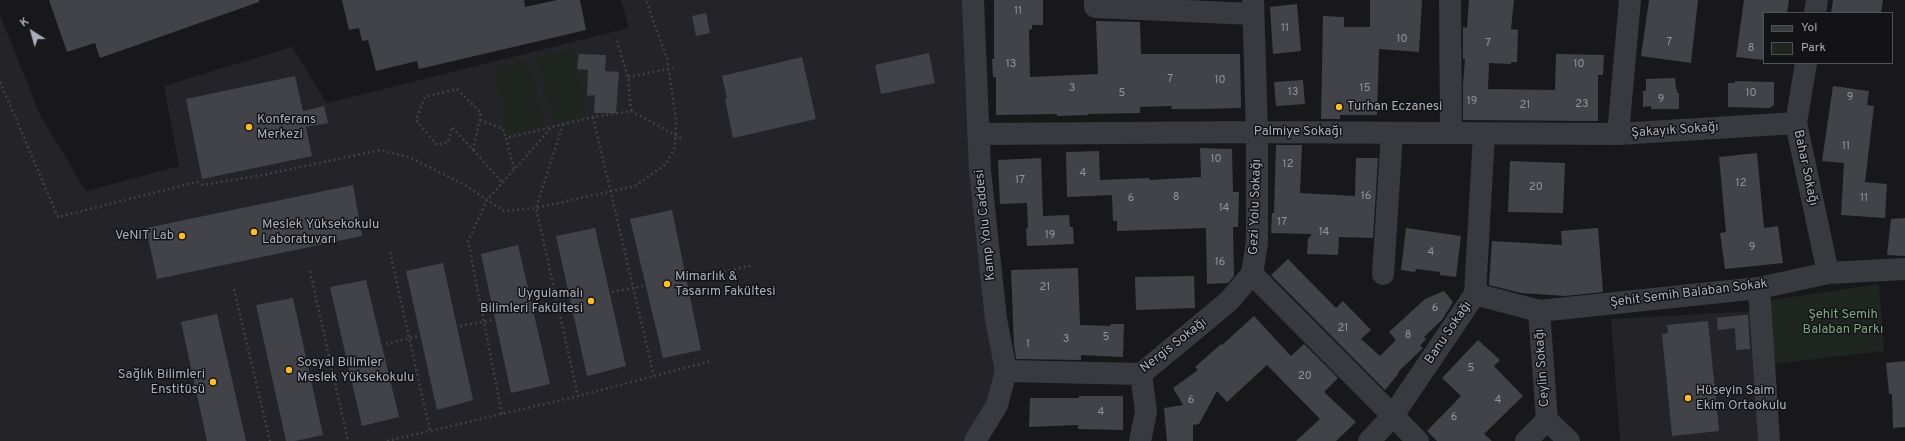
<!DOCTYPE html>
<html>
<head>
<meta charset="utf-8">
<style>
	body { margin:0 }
	#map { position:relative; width:1905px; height:441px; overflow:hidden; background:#18181b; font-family:Overpass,sans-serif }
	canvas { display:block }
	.legend { position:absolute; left:1763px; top:12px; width:130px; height:52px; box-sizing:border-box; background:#131316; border:1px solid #4f5158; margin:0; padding:5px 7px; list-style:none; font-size:12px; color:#aaafbb }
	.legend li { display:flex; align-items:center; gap:8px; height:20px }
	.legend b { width:20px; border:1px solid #4f5158 }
	.north { position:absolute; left:12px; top:12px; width:40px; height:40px; -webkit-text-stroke:3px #131316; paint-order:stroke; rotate:323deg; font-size:11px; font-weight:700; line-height:16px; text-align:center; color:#aaafbb }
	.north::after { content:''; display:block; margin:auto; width:14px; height:18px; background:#aaafbb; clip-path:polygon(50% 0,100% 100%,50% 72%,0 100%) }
</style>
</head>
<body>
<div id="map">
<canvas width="1905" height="441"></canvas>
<ul class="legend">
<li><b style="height:5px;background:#393a40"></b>Yol</li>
<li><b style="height:11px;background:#1e261f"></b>Park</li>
</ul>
<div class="north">K</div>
</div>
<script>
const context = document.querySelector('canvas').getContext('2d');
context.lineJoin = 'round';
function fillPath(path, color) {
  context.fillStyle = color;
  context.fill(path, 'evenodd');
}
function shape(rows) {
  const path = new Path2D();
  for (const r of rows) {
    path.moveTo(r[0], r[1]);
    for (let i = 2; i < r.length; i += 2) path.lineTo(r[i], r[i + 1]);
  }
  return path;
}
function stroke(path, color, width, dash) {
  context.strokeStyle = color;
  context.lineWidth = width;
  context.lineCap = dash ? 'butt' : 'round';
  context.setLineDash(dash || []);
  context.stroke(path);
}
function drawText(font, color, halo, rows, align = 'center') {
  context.font = font + ' Overpass,sans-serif';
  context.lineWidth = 3;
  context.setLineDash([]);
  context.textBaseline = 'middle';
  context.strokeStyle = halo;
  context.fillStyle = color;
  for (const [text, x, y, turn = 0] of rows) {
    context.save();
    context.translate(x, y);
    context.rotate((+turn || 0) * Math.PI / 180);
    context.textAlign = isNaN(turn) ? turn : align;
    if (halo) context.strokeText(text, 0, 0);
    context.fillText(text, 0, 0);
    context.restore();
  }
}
fillPath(shape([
	[621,0,967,0,1001,368,989,402,965,441,0,441,0,15,41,117,86,191,179,166,164,86,292,47,327,103,629,28],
	[1757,311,1759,356,1758,441,1620,441,1611,319]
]), '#242428');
fillPath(shape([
	[573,49,588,116,553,124,537,57],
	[530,60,545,126,508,135,493,68],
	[1879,284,1884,351,1773,364,1766,301]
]), '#1e261f');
fillPath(shape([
	[49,0,259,0,259,2,100,58,95,43,67,52],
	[342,0,524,0,525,7,557,0,580,0,586,30,419,69,417,61,376,71,368,40,362,41,359,28,349,30],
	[994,0,1043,0,1043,25,1032,25,1032,29,1029,30,1030,77,1098,74,1096,21,1140,22,1141,54,1240,54,1241,108,1201,109,1171,109,1172,106,1140,107,1140,113,1088,114,1088,115,1057,116,1057,114,996,115,996,77,993,77,992,59,994,59],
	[1370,0,1422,0,1419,52,1379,49,1377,115,1340,115,1340,119,1321,119,1323,16,1344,17,1344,27,1370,27],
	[1469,0,1514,0,1511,29,1518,30,1517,62,1511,62,1511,64,1489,63,1488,89,1555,90,1556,54,1604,55,1603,75,1598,75,1598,121,1463,120,1463,85,1465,59,1463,59,1463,27,1467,28],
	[1649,0,1698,0,1691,63,1641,56],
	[1744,0,1789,0,1787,13,1764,13,1764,60,1736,57],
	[1833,0,1883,0,1881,13,1831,13],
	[1297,4,1301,51,1273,54,1270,7],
	[706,13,710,33,696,36,692,16],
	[929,53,935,83,881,94,875,65],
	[579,54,606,55,605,71,619,72,616,113,594,113,595,95,587,96,588,70,577,69],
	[802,57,816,119,733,138,725,99,727,98,722,76],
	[295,76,303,111,324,106,328,123,306,127,312,156,202,179,186,99],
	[1675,78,1676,89,1677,89,1677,93,1679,93,1679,109,1651,109,1651,106,1643,107,1643,91,1646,91,1646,79],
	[1303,80,1305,104,1276,106,1274,82],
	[1735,81,1774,82,1774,105,1770,108,1728,107,1728,83,1735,83],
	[1833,86,1869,91,1867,105,1874,106,1865,182,1887,184,1885,218,1841,215,1844,163,1822,161],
	[1276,145,1302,145,1300,193,1355,196,1356,158,1378,158,1373,238,1339,237,1338,255,1307,254,1308,239,1312,234,1271,233,1272,213,1274,213],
	[1200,148,1232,149,1233,192,1239,192,1238,227,1233,227,1234,276,1228,283,1207,284,1206,228,1117,231,1117,221,1113,221,1112,195,1067,197,1066,152,1099,151,1100,180,1149,178,1150,180,1201,177],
	[1757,153,1764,228,1778,226,1783,263,1725,269,1720,233,1726,232,1719,157],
	[1041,158,1043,216,1069,215,1070,227,1073,227,1074,244,1027,246,1026,228,1028,228,1027,203,1000,204,998,160],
	[1510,161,1565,163,1563,213,1508,212],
	[353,185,362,236,157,279,146,228],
	[672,210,701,350,663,358,630,219],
	[1905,218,1905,256,1887,255,1891,219],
	[595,228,626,366,587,376,556,236],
	[1406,228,1461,236,1456,277,1440,275,1440,272,1416,269,1415,272,1401,270],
	[1598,228,1603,292,1565,296,1521,293,1489,285,1492,241,1562,245,1561,231],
	[518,245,550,384,511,393,481,254],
	[1288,259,1336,308,1343,301,1371,330,1361,339,1380,356,1396,340,1389,332,1425,299,1444,291,1453,302,1442,320,1424,337,1426,339,1420,346,1423,348,1398,372,1399,373,1385,390,1271,275],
	[443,263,473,400,437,410,406,271],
	[1078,268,1080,325,1110,326,1111,324,1124,324,1123,357,1081,355,1081,360,1016,359,1014,345,1011,270],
	[1194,276,1195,308,1136,310,1135,277],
	[366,280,399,417,362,426,330,287],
	[293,298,323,435,295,441,286,441,256,305],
	[217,314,246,441,207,441,181,322],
	[1743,315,1748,315,1750,349,1736,350,1735,328,1718,330,1717,318],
	[1254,316,1291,356,1304,344,1338,378,1324,392,1356,422,1336,441,1296,441,1320,419,1267,365,1227,402,1217,391,1199,424,1193,425,1193,441,1167,441,1164,408,1183,405,1173,388,1198,370,1195,367,1221,344,1222,345],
	[1708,321,1719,431,1672,436,1662,334,1668,333,1667,325],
	[1478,340,1500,360,1494,366,1523,396,1484,434,1492,441,1437,441,1427,431,1461,396,1442,378],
	[1905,361,1905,427,1893,428,1892,394,1889,394,1886,363],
	[1079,396,1123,396,1123,430,1078,429,1078,425,1029,427,1030,398,1079,398]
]), '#424348');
stroke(shape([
	[628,77,673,68],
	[0,82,58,217,197,182,203,185,268,174,380,150,411,158,463,184,504,211,536,208,635,186,666,164,675,147,676,119,667,59,646,0],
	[457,89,481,113,473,150,452,127,448,142,437,145,416,120,425,97,457,89],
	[631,111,683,139],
	[593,117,654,376],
	[480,120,503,129,506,138],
	[563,124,536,208,578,396],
	[473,150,503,183],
	[514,169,506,138,593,117,631,111,628,77,617,41],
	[390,252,430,431],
	[310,271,348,441],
	[695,279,753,265],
	[234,289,270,441],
	[612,292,643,286],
	[535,310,569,302],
	[460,326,494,320],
	[386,344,418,336],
	[502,414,468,241,487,200,553,126],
	[387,441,578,396,711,361]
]), '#3f4147', 2.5, [2, 3]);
stroke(shape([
	[973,0,980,170,996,319,1006,371,997,405,975,441],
	[1095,0,1095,7,1253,14],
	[1253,0,1257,132,1257,243,1252,274,1418,441],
	[1450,0,1451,133],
	[1630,0,1618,134,1796,123],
	[1815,13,1817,0],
	[1806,63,1796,123,1828,273],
	[978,134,1257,132,1618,134],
	[1383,274,1392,133],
	[1759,288,1769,441],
	[1475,294,1539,311,1759,288,1828,273,1905,269],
	[1006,371,1141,374,1229,301,1252,274],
	[1547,420,1569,441],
	[1140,441,1146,412,1141,374],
	[1369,441,1392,417,1475,294,1484,134],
	[1526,441,1547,420,1539,311]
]), '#393a40', 22);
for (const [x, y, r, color] of [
	[1339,107,4,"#feba2d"],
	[249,127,4,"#feba2d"],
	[254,232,4,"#feba2d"],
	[182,236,4,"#feba2d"],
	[667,284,4,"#feba2d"],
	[591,301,4,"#feba2d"],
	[289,370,4,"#feba2d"],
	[213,382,4,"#feba2d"],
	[1688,398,4,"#feba2d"]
]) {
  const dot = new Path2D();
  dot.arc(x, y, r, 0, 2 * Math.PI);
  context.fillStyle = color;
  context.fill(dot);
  stroke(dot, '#131316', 1.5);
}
drawText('11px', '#90949e', null, [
	["11",1018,12],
	["11",1285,29],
	["10",1402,40],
	["7",1669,43],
	["7",1488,44],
	["8",1751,49],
	["13",1011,65],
	["10",1579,65],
	["7",1170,80],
	["10",1220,81],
	["3",1072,89],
	["15",1365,89],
	["13",1293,93],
	["5",1122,94],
	["10",1751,94],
	["9",1850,98],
	["9",1661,100],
	["19",1472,102],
	["23",1582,105],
	["21",1525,106],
	["11",1846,147],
	["10",1216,160],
	["12",1288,165],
	["4",1083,174],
	["17",1020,181],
	["12",1741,184],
	["20",1536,188],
	["16",1366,197],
	["8",1176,198],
	["6",1131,199],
	["11",1864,199],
	["14",1224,209],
	["17",1282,223],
	["14",1324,233],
	["19",1050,236],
	["9",1752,248],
	["4",1431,253],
	["16",1220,263],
	["21",1045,288],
	["6",1435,309],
	["21",1343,329],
	["8",1408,336],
	["5",1106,338],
	["3",1066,340],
	["1",1028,345],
	["5",1471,369],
	["20",1305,377],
	["6",1191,401],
	["4",1498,401],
	["4",1101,413],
	["6",1454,418]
]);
drawText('13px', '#aaafbb', '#131316', [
	["Turhan Eczanesi",1347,107],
	["Konferans",257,120],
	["Merkezi",257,135],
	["Meslek Yüksekokulu",262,225],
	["Laboratuvarı",262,240],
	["VeNIT Lab",174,236,"right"],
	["Mimarlık &",675,277],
	["Tasarım Fakültesi",675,292],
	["Uygulamalı",583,294,"right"],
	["Bilimleri Fakültesi",583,309,"right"],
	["Sosyal Bilimler",297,363],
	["Meslek Yüksekokulu",297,378],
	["Sağlık Bilimleri",205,375,"right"],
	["Enstitüsü",205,390,"right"],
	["Hüseyin Saim",1696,391],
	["Ekim Ortaokulu",1696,406]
], 'left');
drawText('13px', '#aaafbb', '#131316', [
	["Şakayık Sokağı",1675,131,-4],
	["Palmiye Sokağı",1298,132],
	["Bahar Sokağı",1805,168,78],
	["Gezi Yolu Sokağı",1256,207,-88],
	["Kamp Yolu Caddesi",986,225,-96],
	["Şehit Semih Balaban Sokak",1689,294,-7],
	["Banu Sokağı",1449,333,-56],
	["Nergis Sokağı",1174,346,-38],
	["Ceylin Sokağı",1543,368,-94]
]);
drawText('13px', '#80a783', '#131316', [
	["Şehit Semih",1843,315],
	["Balaban Parkı",1843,330]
]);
</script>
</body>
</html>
